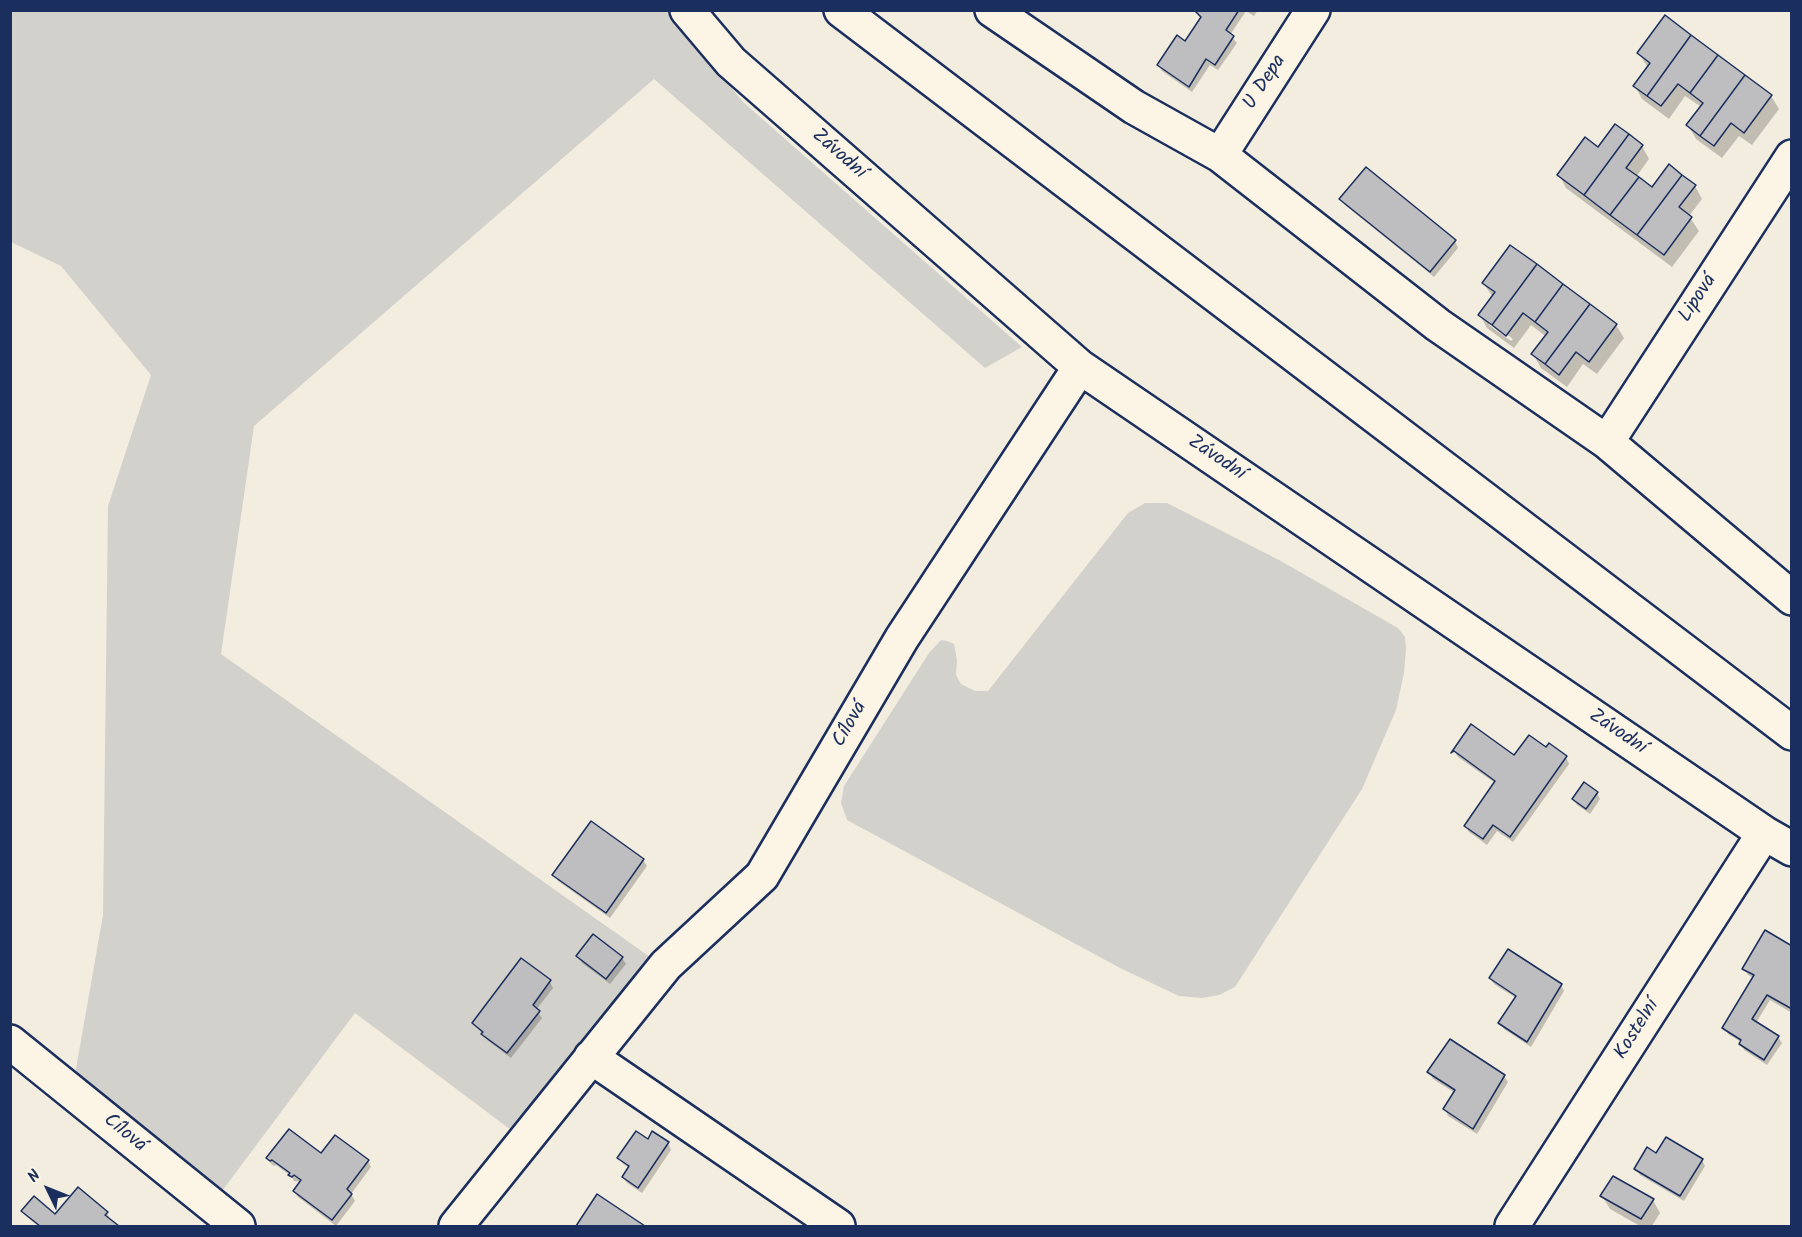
<!DOCTYPE html>
<html>
<head>
<meta charset="utf-8">
<style>
	body { margin:0 }
	#map { position:relative; width:1802px; height:1237px; overflow:hidden; background:#f3ede0; font-family:Kalam,sans-serif }
	canvas { display:block }
	.frame { position:absolute; inset:0; border:12px solid #1b2f5e; pointer-events:none }
	.north { position:absolute; left:18px; top:1159px; width:60px; height:60px; -webkit-text-stroke:4px #fcf5e5; paint-order:stroke; rotate:313deg; font-size:16px; font-weight:700; line-height:24px; text-align:center; color:#1b2f5e }
	.north::after { content:''; display:block; margin:auto; width:21px; height:27px; background:#1b2f5e; clip-path:polygon(50% 0,100% 100%,50% 72%,0 100%) }
</style>
</head>
<body>
<div id="map">
<canvas width="1802" height="1237"></canvas>
<div class="frame"></div>
<div class="north">N</div>
</div>
<script>
const context = document.querySelector('canvas').getContext('2d');
context.lineJoin = 'round';
function fillPath(path, color) {
  context.fillStyle = color;
  context.fill(path, 'evenodd');
}
function shape(rows) {
  const path = new Path2D();
  for (const r of rows) {
    path.moveTo(r[0], r[1]);
    for (let i = 2; i < r.length; i += 2) path.lineTo(r[i], r[i + 1]);
  }
  return path;
}
function stroke(path, color, width, dash) {
  context.strokeStyle = color;
  context.lineWidth = width;
  context.lineCap = dash ? 'butt' : 'round';
  context.setLineDash(dash || []);
  context.stroke(path);
}
function drawText(font, color, halo, rows, align = 'center') {
  context.font = font + ' Kalam,sans-serif';
  context.lineWidth = 5;
  context.setLineDash([]);
  context.textBaseline = 'middle';
  context.strokeStyle = halo;
  context.fillStyle = color;
  for (const [text, x, y, turn = 0] of rows) {
    context.save();
    context.translate(x, y);
    context.rotate((+turn || 0) * Math.PI / 180);
    context.textAlign = isNaN(turn) ? turn : align;
    if (halo) context.strokeText(text, 0, 0);
    context.fillText(text, 0, 0);
    context.restore();
  }
}
fillPath(shape([
	[10,11,669,11,743,102,1022,347,985,368,654,79,254,426,221,654,650,957,515,1133,355,1013,219,1195,74,1080,103,915,108,506,151,375,61,266,11,242],
	[1145,503,1167,503,1279,560,1398,628,1405,637,1406,649,1404,673,1396,710,1362,789,1235,987,1219,995,1202,998,1179,996,1120,968,847,820,841,803,844,786,929,653,941,640,947,641,954,644,957,660,956,675,961,684,975,691,988,691,1128,513]
]), '#d3d1cc');
fillPath(shape([
	[1195,10,1258,10,1254,16,1246,11,1230,35,1237,43,1218,70,1210,65,1192,92,1162,71,1159,65,1185,43,1201,19],
	[1639,53,1771,96,1779,109,1752,145,1739,136,1722,158,1696,139,1688,125,1701,108,1700,106,1685,96,1669,119,1642,99,1635,86,1648,68],
	[1642,146,1649,159,1636,177,1652,189,1695,186,1702,199,1689,216,1699,231,1672,267,1566,188,1559,175,1598,149],
	[1341,199,1455,241,1458,248,1434,277,1345,205],
	[1510,247,1616,325,1624,338,1597,374,1583,364,1567,387,1541,368,1533,354,1546,337,1544,335,1531,325,1514,348,1487,328,1480,315,1493,297,1483,283],
	[1489,321,1513,339,1511,341,1489,325],
	[1546,749,1566,757,1569,764,1513,842,1497,831,1487,845,1469,832,1466,826,1495,783,1458,757,1454,751,1514,757],
	[1597,793,1600,799,1590,814,1577,805,1573,799],
	[643,860,647,866,610,918,558,881,554,875],
	[1792,947,1792,1013,1770,1000,1756,1023,1778,1037,1782,1043,1767,1065,1744,1050,1741,1042,1728,1034,1724,1028,1754,978,1748,975,1744,969],
	[578,956,622,958,626,964,610,984,582,963],
	[521,960,550,982,553,988,536,1010,542,1018,511,1058,487,1040,474,1023],
	[1490,978,1561,985,1564,991,1531,1047,1504,1029,1500,1023,1516,998,1494,984],
	[1429,1072,1504,1076,1508,1082,1477,1134,1448,1116,1445,1109,1455,1093,1433,1079],
	[648,1141,668,1143,671,1150,642,1193,627,1183,623,1177,629,1168,623,1164,619,1158],
	[322,1155,368,1161,371,1167,351,1194,355,1201,336,1226,298,1197,294,1191,301,1182,294,1181,291,1176,276,1165,274,1166,271,1164,268,1158],
	[1702,1160,1705,1166,1684,1201,1640,1175,1636,1169],
	[597,1196,642,1226,577,1226],
	[1602,1196,1653,1200,1660,1213,1652,1226,1640,1226,1610,1209],
	[23,1211,55,1216,107,1213,110,1219,109,1220,117,1226,38,1226,27,1217]
]), '#0003');
const building = shape([
	[1194,10,1239,10,1226,30,1234,36,1215,65,1206,59,1189,87,1157,65,1177,35,1185,41,1201,17,1194,10],
	[1665,15,1691,35,1647,96,1633,86,1650,63,1637,53,1665,15],
	[1691,35,1718,55,1690,93,1678,84,1661,106,1647,96,1691,35],
	[1718,55,1745,75,1700,136,1686,125,1703,103,1690,93,1718,55],
	[1745,75,1772,95,1744,133,1731,123,1714,146,1700,136,1745,75],
	[1615,124,1629,134,1584,195,1557,175,1585,137,1598,147,1615,124],
	[1629,134,1643,145,1626,168,1639,177,1610,215,1584,195,1629,134],
	[1669,164,1682,175,1637,235,1610,215,1639,177,1652,187,1669,164],
	[1366,167,1456,240,1430,272,1339,199,1366,167],
	[1682,175,1696,185,1679,207,1692,217,1664,255,1637,235,1682,175],
	[1510,245,1537,264,1492,325,1478,315,1495,292,1482,283,1510,245],
	[1537,264,1563,284,1535,322,1523,313,1506,336,1492,325,1537,264],
	[1563,284,1590,304,1545,364,1531,354,1548,332,1535,322,1563,284],
	[1590,304,1617,324,1589,362,1576,352,1559,375,1545,364,1590,304],
	[1471,724,1514,755,1529,735,1546,747,1549,743,1567,756,1510,837,1493,825,1483,839,1464,826,1495,781,1454,751,1451,753,1471,724],
	[1584,782,1598,792,1586,809,1572,799,1584,782],
	[591,821,644,859,606,913,552,875,591,821],
	[1765,930,1792,946,1792,1009,1767,995,1752,1019,1779,1036,1764,1060,1739,1044,1741,1040,1722,1028,1754,975,1742,969,1765,930],
	[593,934,623,957,606,979,576,956,593,934],
	[1508,949,1562,984,1527,1042,1498,1023,1516,996,1489,978,1508,949],
	[521,958,551,980,533,1005,540,1011,507,1053,481,1034,483,1032,472,1023,521,958],
	[1450,1039,1505,1075,1473,1129,1443,1109,1455,1090,1427,1072,1450,1039],
	[289,1129,321,1153,335,1135,369,1160,347,1189,352,1194,332,1220,293,1191,301,1180,294,1175,292,1177,288,1175,290,1173,272,1160,270,1161,266,1158,289,1129],
	[636,1131,648,1139,652,1131,669,1142,638,1188,622,1177,629,1166,617,1158,636,1131],
	[1666,1137,1703,1159,1680,1196,1634,1169,1647,1147,1656,1153,1666,1137],
	[1613,1176,1654,1199,1641,1219,1600,1196,1613,1176],
	[78,1187,108,1212,105,1215,119,1226,40,1226,21,1211,34,1196,55,1214,78,1187],
	[597,1194,645,1226,576,1226,597,1194]
]);
fillPath(building, '#bebec0');
stroke(building, '#1b2f5e', 1.5);
const minor = shape([
	[687,10,731,62,1080,367,1764,833,1792,849],
	[992,10,1134,107,1220,155,1438,325,1607,442,1792,598],
	[1220,155,1313,10],
	[1607,442,1792,157],
	[10,1042,238,1226],
	[591,1057,838,1226],
	[456,1226,666,965,762,876,902,638,1080,367],
	[1512,1226,1764,833]
]);
const secondary = shape([
	[841,10,1792,733]
]);
stroke(minor, '#1b2f5e', 38);
stroke(secondary, '#1b2f5e', 38);
stroke(minor, '#fcf5e5', 33);
stroke(secondary, '#fcf5e5', 33);
drawText('20px', '#1b2f5e', '#fcf5e5', [
	["U Depa",1266,83,-57],
	["Závodní",838,155,41],
	["Lipová",1699,299,-57],
	["Závodní",1216,459,34],
	["Cílová",851,725,-60],
	["Závodní",1617,733,34],
	["Kostelní",1638,1030,-58],
	["Cílová",124,1134,39]
]);
</script>
</body>
</html>
